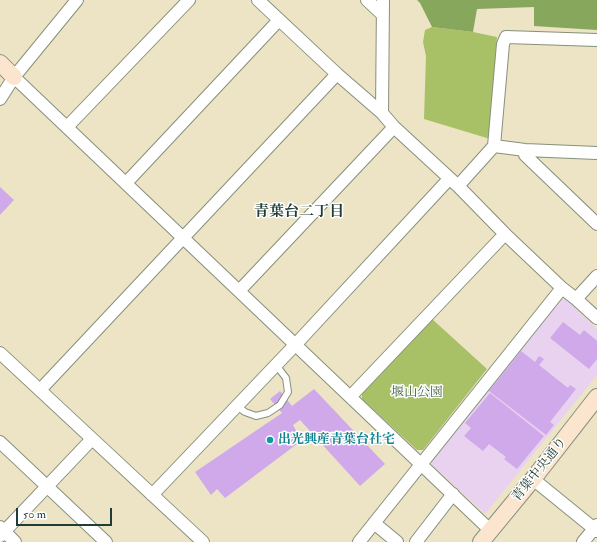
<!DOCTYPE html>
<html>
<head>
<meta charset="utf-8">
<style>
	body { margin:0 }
	#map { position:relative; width:597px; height:542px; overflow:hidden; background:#ece4c5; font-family:"IM FELL Double Pica",serif }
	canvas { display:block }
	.scale { position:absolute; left:16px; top:508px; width:96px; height:18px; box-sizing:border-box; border:2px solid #1f3d34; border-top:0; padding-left:5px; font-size:12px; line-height:14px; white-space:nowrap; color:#1f3d34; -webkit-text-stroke:3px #fff; paint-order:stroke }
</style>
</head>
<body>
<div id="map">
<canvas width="597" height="542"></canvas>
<div class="scale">50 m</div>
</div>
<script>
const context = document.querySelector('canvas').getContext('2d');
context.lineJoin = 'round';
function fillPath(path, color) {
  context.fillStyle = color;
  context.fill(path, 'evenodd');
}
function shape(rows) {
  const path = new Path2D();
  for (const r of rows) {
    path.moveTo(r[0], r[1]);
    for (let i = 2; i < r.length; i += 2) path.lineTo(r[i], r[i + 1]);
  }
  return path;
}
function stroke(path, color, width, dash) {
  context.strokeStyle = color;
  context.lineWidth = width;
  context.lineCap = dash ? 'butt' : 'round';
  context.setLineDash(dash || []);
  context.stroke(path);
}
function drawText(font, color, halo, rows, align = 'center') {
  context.font = font + ' "IM FELL Double Pica","Noto Serif JP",serif';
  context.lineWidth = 3;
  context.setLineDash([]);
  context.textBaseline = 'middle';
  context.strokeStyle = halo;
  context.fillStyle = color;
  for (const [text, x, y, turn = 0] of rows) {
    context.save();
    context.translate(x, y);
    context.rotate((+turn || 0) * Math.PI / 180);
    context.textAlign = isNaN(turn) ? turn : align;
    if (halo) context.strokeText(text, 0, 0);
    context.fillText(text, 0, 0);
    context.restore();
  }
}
fillPath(shape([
	[560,299,566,299,597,329,597,375,485,514,432,465,432,460]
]), '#e8d2ef');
fillPath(shape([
	[432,27,473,32,497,37,490,139,424,119,426,56,423,42,425,30],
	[431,318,487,369,423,450,417,450,362,399,362,391]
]), '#a8c167');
fillPath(shape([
	[417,0,597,0,597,30,534,26,534,7,477,9,473,32,432,27,420,3]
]), '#86a75c');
fillPath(shape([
	[0,187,14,200,0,215],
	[563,322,580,335,584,330,597,341,597,359,589,369,550,338],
	[521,351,535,362,539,356,544,359,539,365,568,388,570,385,576,389,550,422,554,425,546,435,489,391],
	[314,389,385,464,360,486,300,420,293,425,299,436,297,444,225,498,217,489,211,495,195,472,282,413,270,399,280,391,292,406],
	[490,393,544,436,517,469,504,459,506,457,489,444,483,451,464,436,471,428,465,423]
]), '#cfa9ea');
const lane = shape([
	[237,406,245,412,256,416,268,413,280,405,288,392,286,378,276,365]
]);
const street = shape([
	[258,0,337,74,382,113,394,127,458,186,505,234,562,288,576,299,597,318],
	[367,0,383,15],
	[14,77,490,530],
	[0,99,14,77,77,0],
	[382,113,383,0],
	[67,127,189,0],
	[494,146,525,150,597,153],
	[525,150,525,155,597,224],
	[126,183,279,20],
	[458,186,494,146,503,44,506,37,597,40],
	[239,291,394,127],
	[576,299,597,276],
	[0,353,203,542],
	[40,390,337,74],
	[351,396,505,234],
	[0,442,106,542],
	[533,479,597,531],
	[152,495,296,344,449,179],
	[374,523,397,542],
	[0,527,15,542],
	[0,536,92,439],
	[359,542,562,288],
	[416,542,453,494],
	[583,542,597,525]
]);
const secondary = shape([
	[0,63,14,77],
	[481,542,533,479,597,397]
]);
stroke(lane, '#86907c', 8);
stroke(street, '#86907c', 14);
stroke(secondary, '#86907c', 18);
stroke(lane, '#fff', 6);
stroke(street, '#fff', 12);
stroke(secondary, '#fce5cf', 16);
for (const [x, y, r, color] of [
	[270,440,4,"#0f9aa8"]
]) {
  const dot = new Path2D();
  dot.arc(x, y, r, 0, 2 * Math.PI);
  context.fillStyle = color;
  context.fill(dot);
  stroke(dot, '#fff', 1.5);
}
drawText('13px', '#486543', '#fff', [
	["堰山公園",417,393]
]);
drawText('bold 13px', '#0d838f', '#fff', [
	["出光興産青葉台社宅",278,440]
], 'left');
drawText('13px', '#1f3d34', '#fff', [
	["青葉中央通り",540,470,-51]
]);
drawText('bold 15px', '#1f3d34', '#fff', [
	["青葉台二丁目",299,213]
]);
</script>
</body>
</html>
